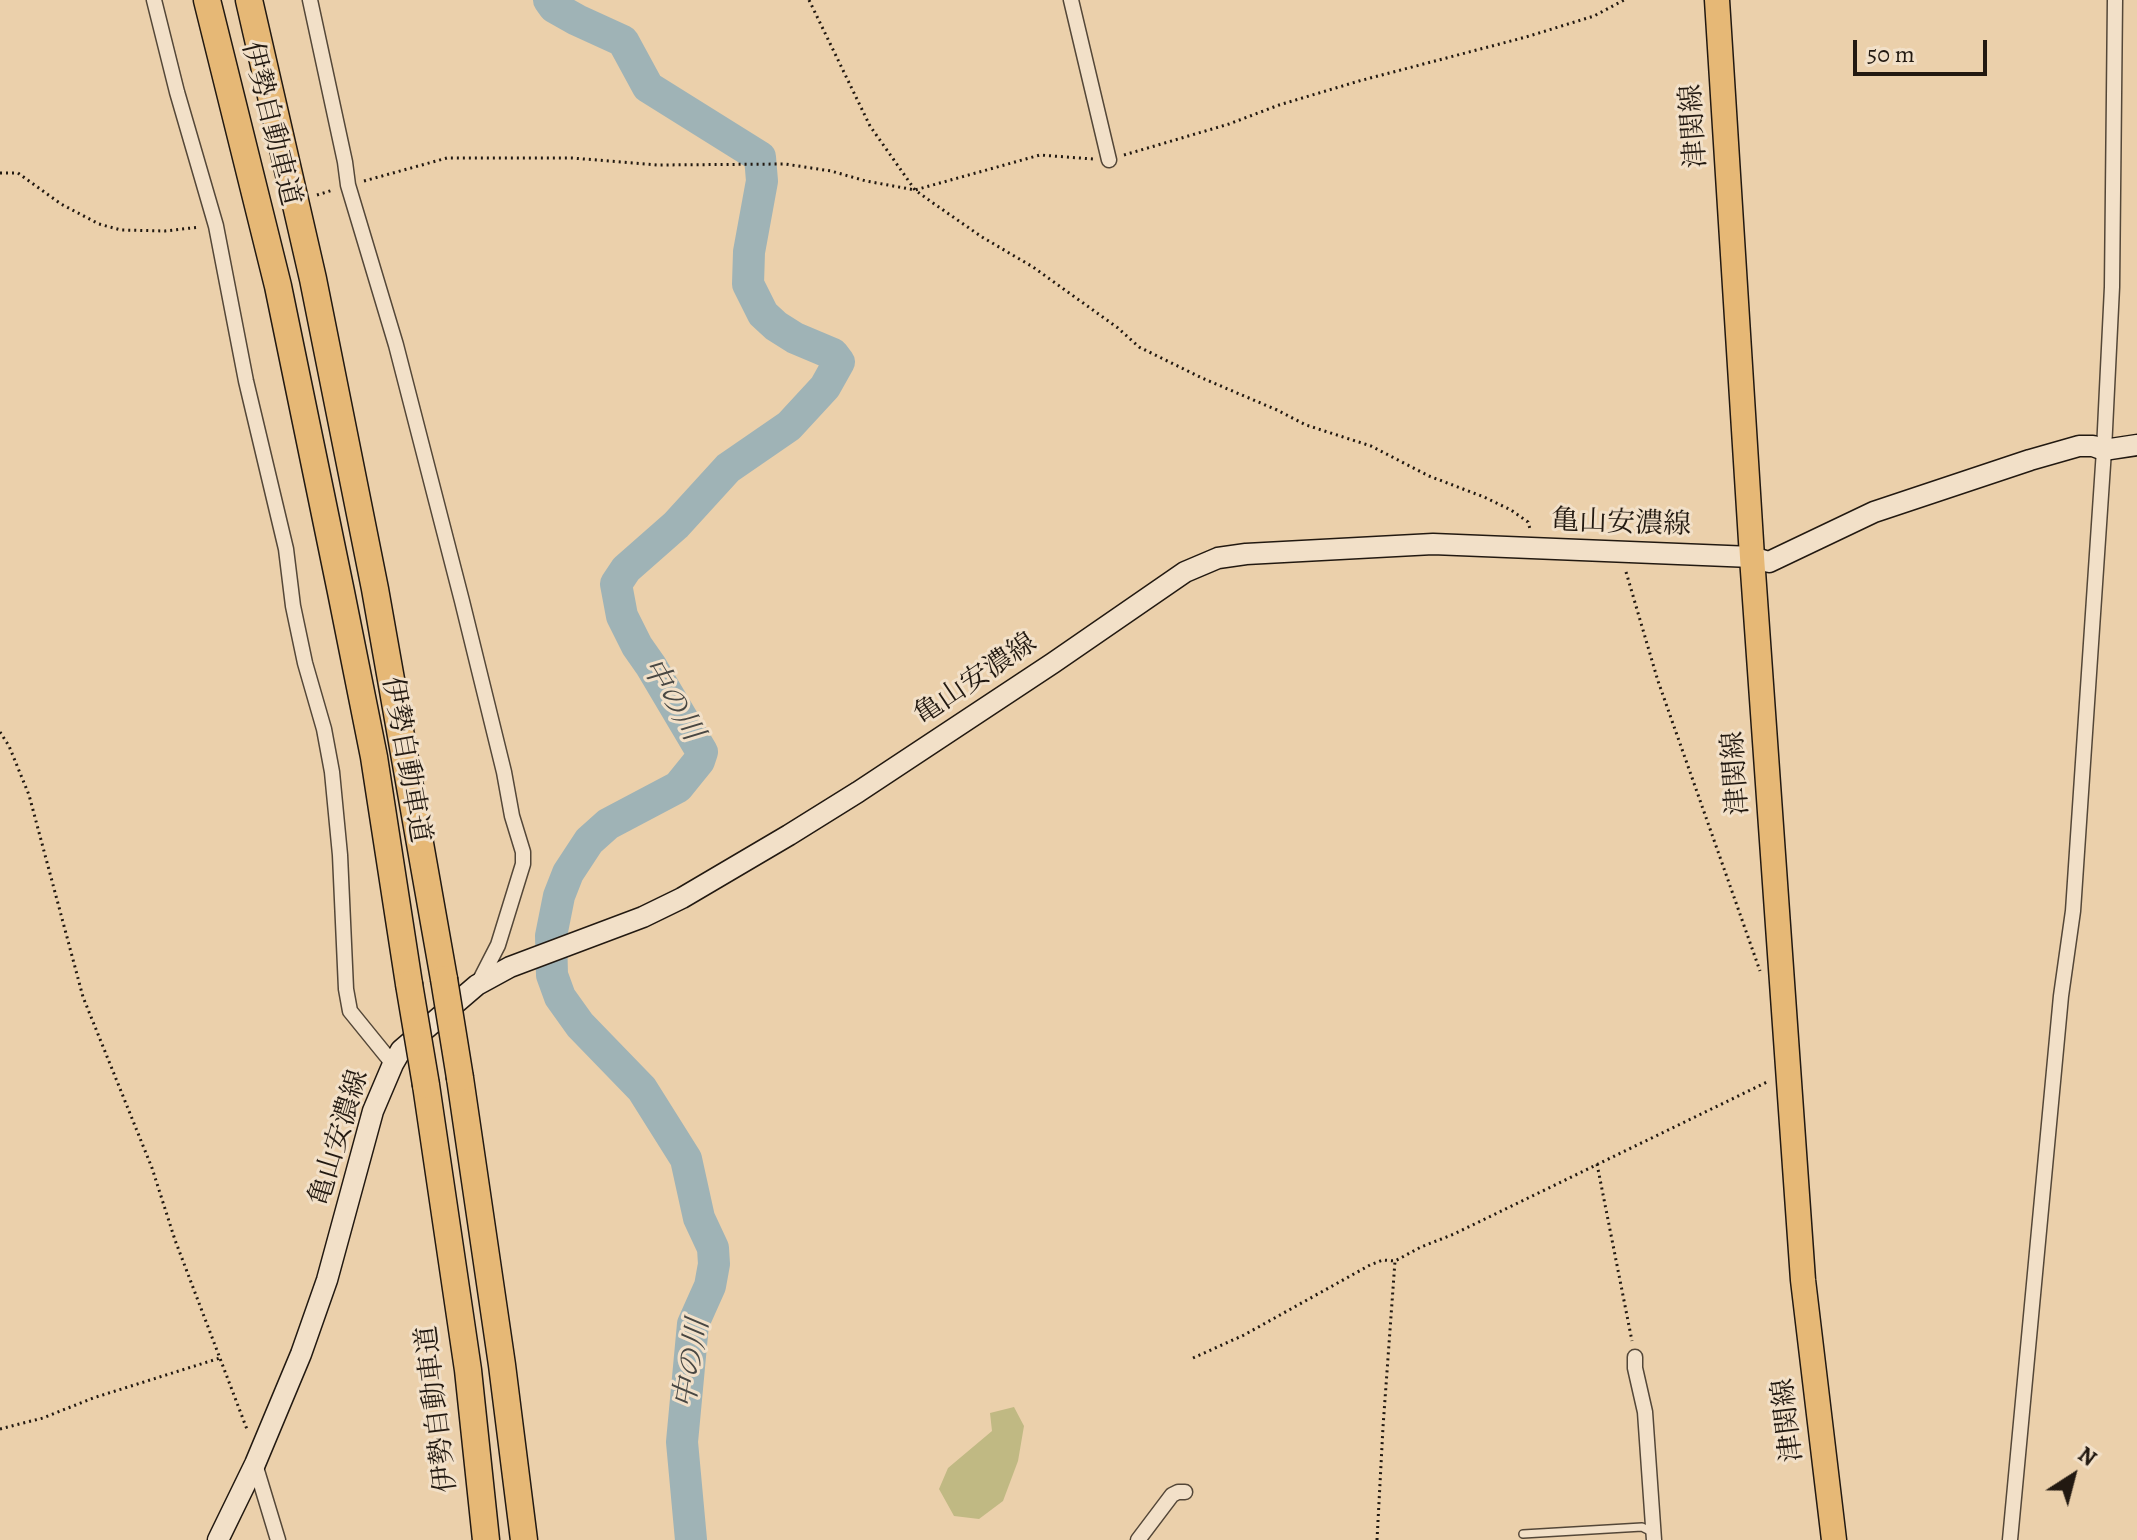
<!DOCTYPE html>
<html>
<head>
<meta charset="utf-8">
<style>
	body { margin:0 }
	#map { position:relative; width:2137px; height:1540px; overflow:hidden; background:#ebd0ab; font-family:Alegreya,serif }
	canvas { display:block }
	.north { position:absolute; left:2033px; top:1436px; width:80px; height:80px; -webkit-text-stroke:6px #f2e0c8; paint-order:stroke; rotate:36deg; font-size:22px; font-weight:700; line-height:32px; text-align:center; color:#221911 }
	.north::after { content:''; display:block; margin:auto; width:28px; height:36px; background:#221911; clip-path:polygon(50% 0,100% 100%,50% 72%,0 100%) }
	.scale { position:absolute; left:1853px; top:40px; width:134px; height:36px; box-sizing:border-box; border:4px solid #221911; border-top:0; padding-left:10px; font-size:24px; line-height:28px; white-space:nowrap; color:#221911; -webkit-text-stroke:6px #f2e0c8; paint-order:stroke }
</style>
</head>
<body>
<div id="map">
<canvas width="2137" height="1540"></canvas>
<div class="north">N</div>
<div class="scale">50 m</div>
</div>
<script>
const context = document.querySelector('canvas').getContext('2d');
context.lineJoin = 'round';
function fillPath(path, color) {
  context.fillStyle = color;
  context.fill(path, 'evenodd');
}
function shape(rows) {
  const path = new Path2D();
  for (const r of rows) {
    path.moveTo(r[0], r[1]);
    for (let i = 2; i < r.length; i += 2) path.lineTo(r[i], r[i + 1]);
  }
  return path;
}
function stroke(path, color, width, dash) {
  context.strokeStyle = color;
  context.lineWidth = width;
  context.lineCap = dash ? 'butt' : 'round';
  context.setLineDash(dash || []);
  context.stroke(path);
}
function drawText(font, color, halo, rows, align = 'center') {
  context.font = font + ' Alegreya,"Noto Serif JP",serif';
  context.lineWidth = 6;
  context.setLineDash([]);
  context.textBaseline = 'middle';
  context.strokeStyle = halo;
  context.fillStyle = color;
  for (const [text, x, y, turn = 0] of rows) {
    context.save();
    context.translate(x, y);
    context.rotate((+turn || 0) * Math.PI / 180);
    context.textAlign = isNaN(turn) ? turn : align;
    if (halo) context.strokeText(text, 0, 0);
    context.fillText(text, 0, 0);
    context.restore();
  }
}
fillPath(shape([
	[1014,1407,1024,1426,1018,1461,1003,1501,979,1519,954,1516,939,1489,948,1468,992,1431,990,1413]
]), '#c0b983');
stroke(shape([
	[549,0,554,7,577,20,623,41,648,87,760,157,762,181,749,252,748,284,763,314,776,326,795,338,833,354,839,362,825,387,789,426,728,468,676,525,626,569,616,584,622,616,637,646,651,666,702,752,699,761,678,787,608,824,589,841,568,873,559,896,551,936,552,975,560,997,580,1025,642,1089,686,1159,699,1218,713,1248,714,1264,710,1286,693,1324,682,1442,691,1540]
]), '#9fb3b6', 32);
const service = shape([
	[1523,1534,1642,1527,1652,1532]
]);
const minor = shape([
	[154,0,177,92,216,226,246,381,286,549,293,606,305,663,324,729,332,772,340,855,346,989,350,1011,393,1064],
	[310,0,345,162,348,185,396,345,462,601,504,772,512,816,523,852,523,864,498,945,478,984],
	[1071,0,1109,160],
	[1635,1357,1635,1368,1645,1412,1654,1540],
	[255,1464,278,1540],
	[1138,1540,1172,1495,1178,1492,1185,1492],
	[2010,1540,2061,996,2073,911,2104,450,2112,287,2115,0]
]);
const secondary = shape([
	[218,1540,255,1464,301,1354,327,1280,373,1111,393,1064,401,1050,477,985,510,967,643,917,682,898,789,835,858,792,1053,663,1185,572,1218,558,1246,554,1433,544,1752,557,1769,562,1874,512,2030,460,2079,446,2093,446,2104,450,2137,445]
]);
const primary = shape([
	[1717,0,1752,557,1803,1280,1834,1540]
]);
const motorway = shape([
	[207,0,278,286,341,592,374,757,409,984],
	[249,0,313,279,375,589,444,979],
	[460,1078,502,1365,524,1540],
	[426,1085,468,1370,486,1540]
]);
stroke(service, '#544738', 10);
stroke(minor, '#544738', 17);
stroke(secondary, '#221911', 23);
stroke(primary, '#221911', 27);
stroke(motorway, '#221911', 29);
stroke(shape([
	[809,0,870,126,915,190,933,203,982,237,1033,267,1118,328,1139,347,1202,378,1277,410,1306,425,1371,446,1429,476,1484,497,1511,510,1528,522,1530,529],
	[1124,155,1229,124,1279,105,1359,81,1526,37,1594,16,1624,0],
	[0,173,18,173,61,204,99,224,121,230,165,231,200,227],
	[364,181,447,158,572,158,658,165,785,164,831,171,866,181,915,190,1040,155,1093,159],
	[317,195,333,190],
	[1626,572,1658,681,1760,971],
	[0,732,9,746,29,795,83,997,152,1168,175,1240,248,1432],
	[1597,1164,1632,1341],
	[1193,1358,1244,1335,1370,1265,1383,1260,1395,1261,1421,1247,1454,1234,1767,1082],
	[0,1429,43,1418,93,1398,220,1358],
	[1377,1540,1383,1427,1395,1261]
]), '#221911', 3, [2, 4]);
stroke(service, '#f2e0c8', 7);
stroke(minor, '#f2e0c8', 14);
stroke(secondary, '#f2e0c8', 20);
stroke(primary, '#e6b876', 24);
stroke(motorway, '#e6b876', 26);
const motorwayBridge = shape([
	[444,979,460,1078],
	[409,984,426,1085]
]);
stroke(motorwayBridge, '#221911', 29, []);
stroke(motorwayBridge, '#e6b876', 26);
drawText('28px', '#221911', '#f2e0c8', [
	["伊勢自動車道",270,124,76],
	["津関線",1695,126,-94],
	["亀山安濃線",1621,524,2],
	["亀山安濃線",976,680,-34],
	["伊勢自動車道",405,760,80],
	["津関線",1737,773,-94],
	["亀山安濃線",340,1138,-73],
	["伊勢自動車道",438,1409,-97],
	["津関線",1789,1420,-97]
]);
drawText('italic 30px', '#484743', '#f2e0c8', [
	["中の川",671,700,59],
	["中の川",693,1364,-81]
]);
</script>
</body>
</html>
